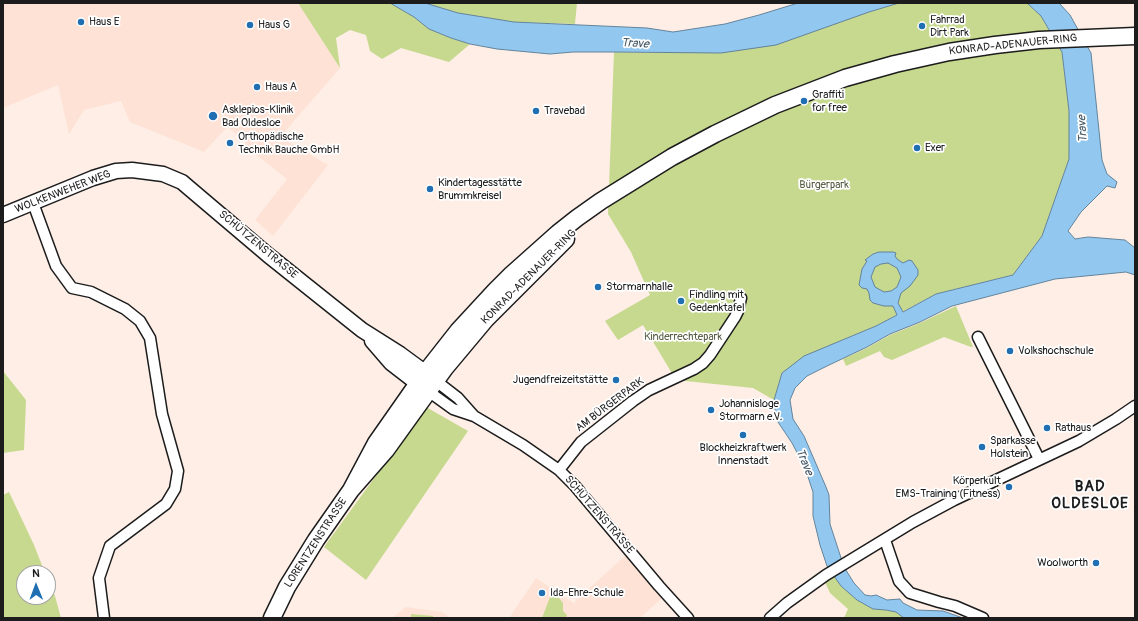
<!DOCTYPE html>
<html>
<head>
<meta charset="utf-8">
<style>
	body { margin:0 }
	#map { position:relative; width:1138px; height:621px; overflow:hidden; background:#feeee6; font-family:Pangolin,sans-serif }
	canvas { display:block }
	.frame { position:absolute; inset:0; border:4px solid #1c1c1c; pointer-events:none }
	.north { position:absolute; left:16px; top:565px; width:40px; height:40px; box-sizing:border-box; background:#fff; border:1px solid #a4a4a4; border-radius:50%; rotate:359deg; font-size:11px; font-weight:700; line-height:16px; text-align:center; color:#1c1c1c }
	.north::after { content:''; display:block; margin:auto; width:14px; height:18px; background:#1f6fb2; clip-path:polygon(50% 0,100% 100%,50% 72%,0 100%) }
</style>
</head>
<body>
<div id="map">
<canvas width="1138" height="621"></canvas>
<div class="frame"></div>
<div class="north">N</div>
</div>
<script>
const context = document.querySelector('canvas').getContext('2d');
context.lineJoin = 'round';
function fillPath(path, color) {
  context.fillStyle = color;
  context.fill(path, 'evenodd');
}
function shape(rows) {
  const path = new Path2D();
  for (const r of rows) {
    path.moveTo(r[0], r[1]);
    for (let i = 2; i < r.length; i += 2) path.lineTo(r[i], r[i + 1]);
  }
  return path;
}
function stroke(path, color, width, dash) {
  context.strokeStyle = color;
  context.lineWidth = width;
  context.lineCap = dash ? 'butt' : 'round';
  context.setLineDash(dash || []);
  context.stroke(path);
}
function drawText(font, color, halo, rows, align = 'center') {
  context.font = font + ' Pangolin,sans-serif';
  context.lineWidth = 3.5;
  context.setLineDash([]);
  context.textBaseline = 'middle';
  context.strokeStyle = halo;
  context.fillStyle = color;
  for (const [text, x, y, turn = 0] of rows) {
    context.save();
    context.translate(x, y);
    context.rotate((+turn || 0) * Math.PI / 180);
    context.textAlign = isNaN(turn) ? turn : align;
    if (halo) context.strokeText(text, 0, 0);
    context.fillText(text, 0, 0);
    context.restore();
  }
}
fillPath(shape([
	[3,3,298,3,340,68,280,137,328,165,273,236,255,220,287,179,244,145,246,142,227,127,204,152,130,122,121,101,84,110,69,134,58,85,3,108],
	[625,556,662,598,640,618,509,618,536,578,575,604,575,601],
	[406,607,442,612,451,618,392,618]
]), '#fde2d5');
fillPath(shape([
	[298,3,390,3,414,17,429,29,451,38,470,44,449,62,401,48,382,59,370,51,366,35,350,30,336,38,340,68],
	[425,3,577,3,575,24,514,22,490,19,458,13],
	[899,3,1027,3,1041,16,1062,52,1069,111,1069,159,1042,236,1013,275,936,294,876,326,840,341,782,373,774,400,753,388,676,380,643,325,618,340,605,321,650,295,631,252,608,214,614,52,663,53,869,12],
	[956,306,973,347,971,347,944,337,892,360,884,357,880,351,846,366,843,359,867,348,890,335,920,323],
	[3,371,26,400,24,450,3,453],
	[426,407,468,431,366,580,324,547],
	[9,492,34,545,45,573,24,573,24,597,48,597,48,579,55,596,61,618,3,618,3,495],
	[833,574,841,586,857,600,873,609,886,610,896,612,904,618,844,618,848,609,830,593,824,580],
	[550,597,558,597,563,603,563,611,567,615,566,618,542,618],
	[411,614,433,616,433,618,411,618]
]), '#c6d98e');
const water = shape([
	[390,3,425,3,458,13,514,22,647,28,673,32,725,24,759,15,798,3,899,3,869,12,776,45,721,53,614,52,573,52,550,54,497,49,470,44,451,38,429,29,414,17,390,3],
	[1027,3,1059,3,1070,15,1091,53,1102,160,1107,174,1117,182,1115,188,1107,186,1081,212,1068,231,1075,239,1088,237,1125,240,1135,248,1135,275,1126,272,1055,279,952,306,920,322,890,334,867,347,827,366,807,376,795,388,790,400,793,419,804,436,826,487,829,495,830,524,844,567,854,583,865,595,871,596,876,595,887,600,900,599,903,603,917,610,943,611,963,618,904,618,896,612,886,610,873,609,857,600,841,586,827,566,820,545,813,516,813,492,805,468,792,443,776,419,774,400,782,373,804,356,876,326,897,315,893,306,884,306,873,303,870,300,869,293,867,289,862,288,859,285,862,269,867,261,865,260,873,254,879,252,893,252,896,253,895,256,897,259,903,263,909,260,912,261,918,270,918,275,910,286,901,293,898,303,903,312,936,294,1013,275,1042,236,1069,159,1069,111,1062,52,1041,16,1027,3],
	[888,263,897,268,901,277,897,287,891,291,884,292,875,287,871,277,875,267,881,264,888,263]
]);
fillPath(water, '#92c8f0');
stroke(water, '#63839b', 1);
const street = shape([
	[33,203,56,266,72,288,91,292,125,309,140,321,150,338,162,414,178,471,175,489,166,504,110,546,99,578,104,618],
	[978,337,1039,459],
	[436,381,458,398,474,416],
	[428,391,453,409,474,416,523,445,559,470,575,486,659,586,688,618],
	[559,470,581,442,633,401,649,390,694,369,703,363,710,355,735,317,738,311,741,298],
	[885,540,899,581,910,593,939,602,955,606,983,618],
	[770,618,787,603,826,575,913,522,954,500,1079,441,1116,419,1135,406]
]);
const secondary = shape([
	[3,215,93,178,116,171,132,170,163,174,182,182,189,188,268,255,362,330,400,354,434,379],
	[372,341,391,363,426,390]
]);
const primary = shape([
	[351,490,376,443,425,373,458,331,495,291,512,274,558,233,577,218,601,201,672,157,715,134,775,105,845,78,895,64,949,52,995,45,1039,40,1135,36],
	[272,618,287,587,316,540,351,490,386,450,445,368,486,319,566,239]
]);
stroke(street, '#1c1c1c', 13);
stroke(secondary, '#1c1c1c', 17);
stroke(primary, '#1c1c1c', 19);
stroke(street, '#fff', 10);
stroke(secondary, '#fff', 14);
stroke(primary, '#fff', 16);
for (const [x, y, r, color] of [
	[81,22,4,"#1f6fb2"],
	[250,25,4,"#1f6fb2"],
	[922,26,4,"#1f6fb2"],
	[257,87,4,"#1f6fb2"],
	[804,101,4,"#1f6fb2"],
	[536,111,4,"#1f6fb2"],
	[213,116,5,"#1f6fb2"],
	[230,143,4,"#1f6fb2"],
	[917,148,4,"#1f6fb2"],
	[430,189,4,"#1f6fb2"],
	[598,287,4,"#1f6fb2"],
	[681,301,4,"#1f6fb2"],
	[1010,351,4,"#1f6fb2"],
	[616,380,4,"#1f6fb2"],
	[711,410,4,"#1f6fb2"],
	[1047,428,4,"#1f6fb2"],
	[743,435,4,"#1f6fb2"],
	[982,447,4,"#1f6fb2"],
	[1009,487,4,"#1f6fb2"],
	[1096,563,4,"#1f6fb2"],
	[542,593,4,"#1f6fb2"]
]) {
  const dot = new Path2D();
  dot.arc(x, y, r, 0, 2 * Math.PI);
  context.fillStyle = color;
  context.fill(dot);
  stroke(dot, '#fff', 1.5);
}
drawText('11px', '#1c1c1c', '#fff', [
	["Fahrrad",930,20],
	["Dirt Park",930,33],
	["Haus E",89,22],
	["Haus G",258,25],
	["Haus A",265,87],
	["Graffiti",812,95],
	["for free",812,108],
	["Asklepios-Klinik",222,110],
	["Bad Oldesloe",222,123],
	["Travebad",544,111],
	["Orthopädische",238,137],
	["Technik Bauche GmbH",238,150],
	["Exer",925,148],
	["Kindertagesstätte",438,183],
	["Brummkreisel",438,196],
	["Stormarnhalle",606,287],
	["Findling mit",689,295],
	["Gedenktafel",689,308],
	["Volkshochschule",1018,351],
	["Jugendfreizeitstätte",608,380,"right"],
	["Johannisloge",719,404],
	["Stormarn e.V.",719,417],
	["Rathaus",1055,428],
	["Sparkasse",990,441],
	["Holstein",990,454],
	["Blockheizkraftwerk",743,448,"center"],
	["Innenstadt",743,461,"center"],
	["Körperkult",1001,481,"right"],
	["EMS-Training (Fitness)",1001,494,"right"],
	["Woolworth",1088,563,"right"],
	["Ida-Ehre-Schule",550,593]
], 'left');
drawText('11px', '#1c1c1c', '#fff', [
	["KONRAD-ADENAUER-RING",1013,45,-6],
	["WOLKENWEHER WEG",63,192,-21],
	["SCHÜTZENSTRASSE",258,245,40],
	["KONRAD-ADENAUER-RING",529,277,-45],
	["AM BÜRGERPARK",610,405,-37],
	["SCHÜTZENSTRASSE",599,515,49],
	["LORENTZENSTRASSE",316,543,-57]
]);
drawText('11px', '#585e44', '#fff', [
	["Bürgerpark",824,185],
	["Kinderrechtepark",683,337]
]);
drawText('italic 12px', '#455866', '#fff', [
	["Trave",635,44,3],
	["Trave",1083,129,-93],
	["Trave",804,462,68]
]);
context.letterSpacing = '1px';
drawText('bold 15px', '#1c1c1c', '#fff', [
	["BAD",1090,487],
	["OLDESLOE",1090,504]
]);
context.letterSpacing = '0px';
</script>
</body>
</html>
